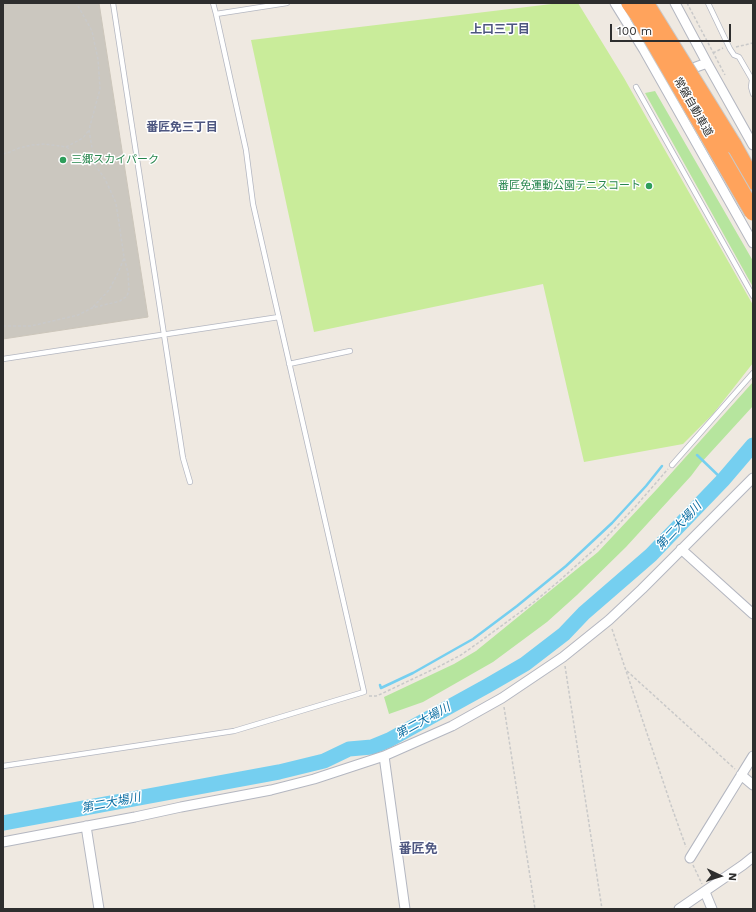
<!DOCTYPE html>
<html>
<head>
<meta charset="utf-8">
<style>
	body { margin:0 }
	#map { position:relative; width:756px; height:912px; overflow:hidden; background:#efe9e1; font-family:"Work Sans",sans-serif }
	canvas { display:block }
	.frame { position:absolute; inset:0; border:4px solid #2e2e2e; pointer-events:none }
	.north { position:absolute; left:700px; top:856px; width:40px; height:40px; -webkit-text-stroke:3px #fff; paint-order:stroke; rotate:94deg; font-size:11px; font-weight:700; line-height:16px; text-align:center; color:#2e2e2e }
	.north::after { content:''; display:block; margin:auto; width:14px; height:18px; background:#2e2e2e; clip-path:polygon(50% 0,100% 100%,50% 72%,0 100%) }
	.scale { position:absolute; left:610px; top:24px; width:121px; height:18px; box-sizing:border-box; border:2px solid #2e2e2e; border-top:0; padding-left:5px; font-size:12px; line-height:14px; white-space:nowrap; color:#2e2e2e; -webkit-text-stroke:3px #fff; paint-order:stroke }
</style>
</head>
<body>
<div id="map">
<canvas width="756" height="912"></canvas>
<div class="frame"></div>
<div class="north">N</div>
<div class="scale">100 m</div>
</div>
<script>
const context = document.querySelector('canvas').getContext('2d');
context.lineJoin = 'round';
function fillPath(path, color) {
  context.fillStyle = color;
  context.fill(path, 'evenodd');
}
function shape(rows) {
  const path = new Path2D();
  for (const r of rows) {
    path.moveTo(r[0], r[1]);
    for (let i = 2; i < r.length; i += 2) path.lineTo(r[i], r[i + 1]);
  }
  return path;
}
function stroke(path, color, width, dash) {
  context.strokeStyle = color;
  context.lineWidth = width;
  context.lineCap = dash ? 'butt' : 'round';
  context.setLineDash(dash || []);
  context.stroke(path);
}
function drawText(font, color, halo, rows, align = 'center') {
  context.font = font + ' "Work Sans","Noto Sans JP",sans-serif';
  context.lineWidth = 3;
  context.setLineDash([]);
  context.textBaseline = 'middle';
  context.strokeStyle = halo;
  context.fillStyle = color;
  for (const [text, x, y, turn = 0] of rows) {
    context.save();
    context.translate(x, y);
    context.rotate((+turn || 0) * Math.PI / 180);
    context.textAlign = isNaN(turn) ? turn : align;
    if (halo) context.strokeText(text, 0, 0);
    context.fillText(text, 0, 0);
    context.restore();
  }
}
fillPath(shape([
	[655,91,753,261,753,287,645,93],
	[753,382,753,406,700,464,691,476,626,547,577,595,547,622,493,662,423,702,389,714,384,697,454,664,476,651,598,552,657,489]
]), '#b6e59e');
fillPath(shape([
	[560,3,578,3,624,78,753,305,753,363,713,414,683,444,584,462,543,284,314,332,251,40]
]), '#c9ec9a');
stroke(shape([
	[697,455,723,480],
	[380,685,381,688,413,673,450,652,473,639,517,606,566,566,612,523,646,486,662,466]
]), '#75cff0', 2.5);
stroke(shape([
	[3,823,279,772,324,761,349,749,372,747,389,740,487,686,525,664,564,634,584,613,651,555,723,480,753,445]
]), '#75cff0', 15);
const building = shape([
	[3,3,99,3,148,317,3,339,3,3]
]);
fillPath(building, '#cbc7bf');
stroke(building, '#cbc5ba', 1);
const lane = shape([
	[113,3,183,458,190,482],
	[213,3,216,14],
	[708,3,730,49,734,55,739,57,750,76,752,80,751,87,753,94],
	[636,87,753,296],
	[3,359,279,317],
	[289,364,350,351],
	[672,465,753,373],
	[3,766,234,731,364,692,253,204,246,150,216,14,287,3]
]);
const street = shape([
	[615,3,644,50,753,243],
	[675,3,707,63,753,145],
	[685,71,707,63],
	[681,549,753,614],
	[384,756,405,909],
	[741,775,753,785],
	[86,826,99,909],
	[3,842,135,817,181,807,271,790,314,779,384,756,452,726,502,698,563,657,609,620,642,589,753,478],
	[690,858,753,756],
	[705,892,712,909],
	[679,909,743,865,753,857]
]);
const highway = shape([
	[630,3,638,14],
	[733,145,753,181]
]);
stroke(lane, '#b4b7c1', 6);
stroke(street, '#b4b7c1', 11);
stroke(highway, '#c9c9c9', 19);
stroke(shape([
	[687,3,725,75],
	[736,47,753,43],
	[713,53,723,48],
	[66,147,83,138,89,130],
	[3,154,10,152,19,148,32,145,45,144,66,147,95,165],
	[93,307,109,290,118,273,124,258],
	[3,326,31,326,78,315,92,308,120,301,127,296,129,291,128,273,124,257,116,203,105,179,95,165,89,130,100,89,98,59,92,31,77,4,75,3],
	[612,629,671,805,686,847],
	[565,666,602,909],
	[627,671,735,769],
	[369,696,376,696,381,694,438,667,461,655,478,643,534,602,559,581,597,547,635,507,668,469],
	[504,707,535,909],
	[693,865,702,884]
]), '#c9c9c9', 1.5, [3, 2]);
stroke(lane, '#fff', 4.5);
stroke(street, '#fff', 9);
stroke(highway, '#ffa35c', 17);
const highwayBridge = shape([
	[645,3,733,145],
	[638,14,753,212]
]);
stroke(highwayBridge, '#c9c9c9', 19, []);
stroke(highwayBridge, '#ffa35c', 17);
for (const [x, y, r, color] of [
	[63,160,4,"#2e9e5b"],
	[649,186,4,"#2e9e5b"]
]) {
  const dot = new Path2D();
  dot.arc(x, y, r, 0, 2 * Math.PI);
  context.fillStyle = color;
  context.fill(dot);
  stroke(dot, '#fff', 1.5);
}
drawText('11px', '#2e2e2e', '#fff', [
	["常磐自動車道",693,107,60]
]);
drawText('11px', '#27864d', '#fff', [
	["三郷スカイパーク",71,160],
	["番匠免運動公園テニスコート",641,186,"right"]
], 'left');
drawText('bold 12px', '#4d5680', '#fff', [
	["上口三丁目",500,29],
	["番匠免三丁目",182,127]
]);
drawText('italic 12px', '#0d6fa3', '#fff', [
	["第二大場川",679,526,-47],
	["第二大場川",423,721,-29],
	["第二大場川",111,803,-11]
]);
drawText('bold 13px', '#4d5680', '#fff', [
	["番匠免",418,849]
]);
</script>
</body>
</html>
